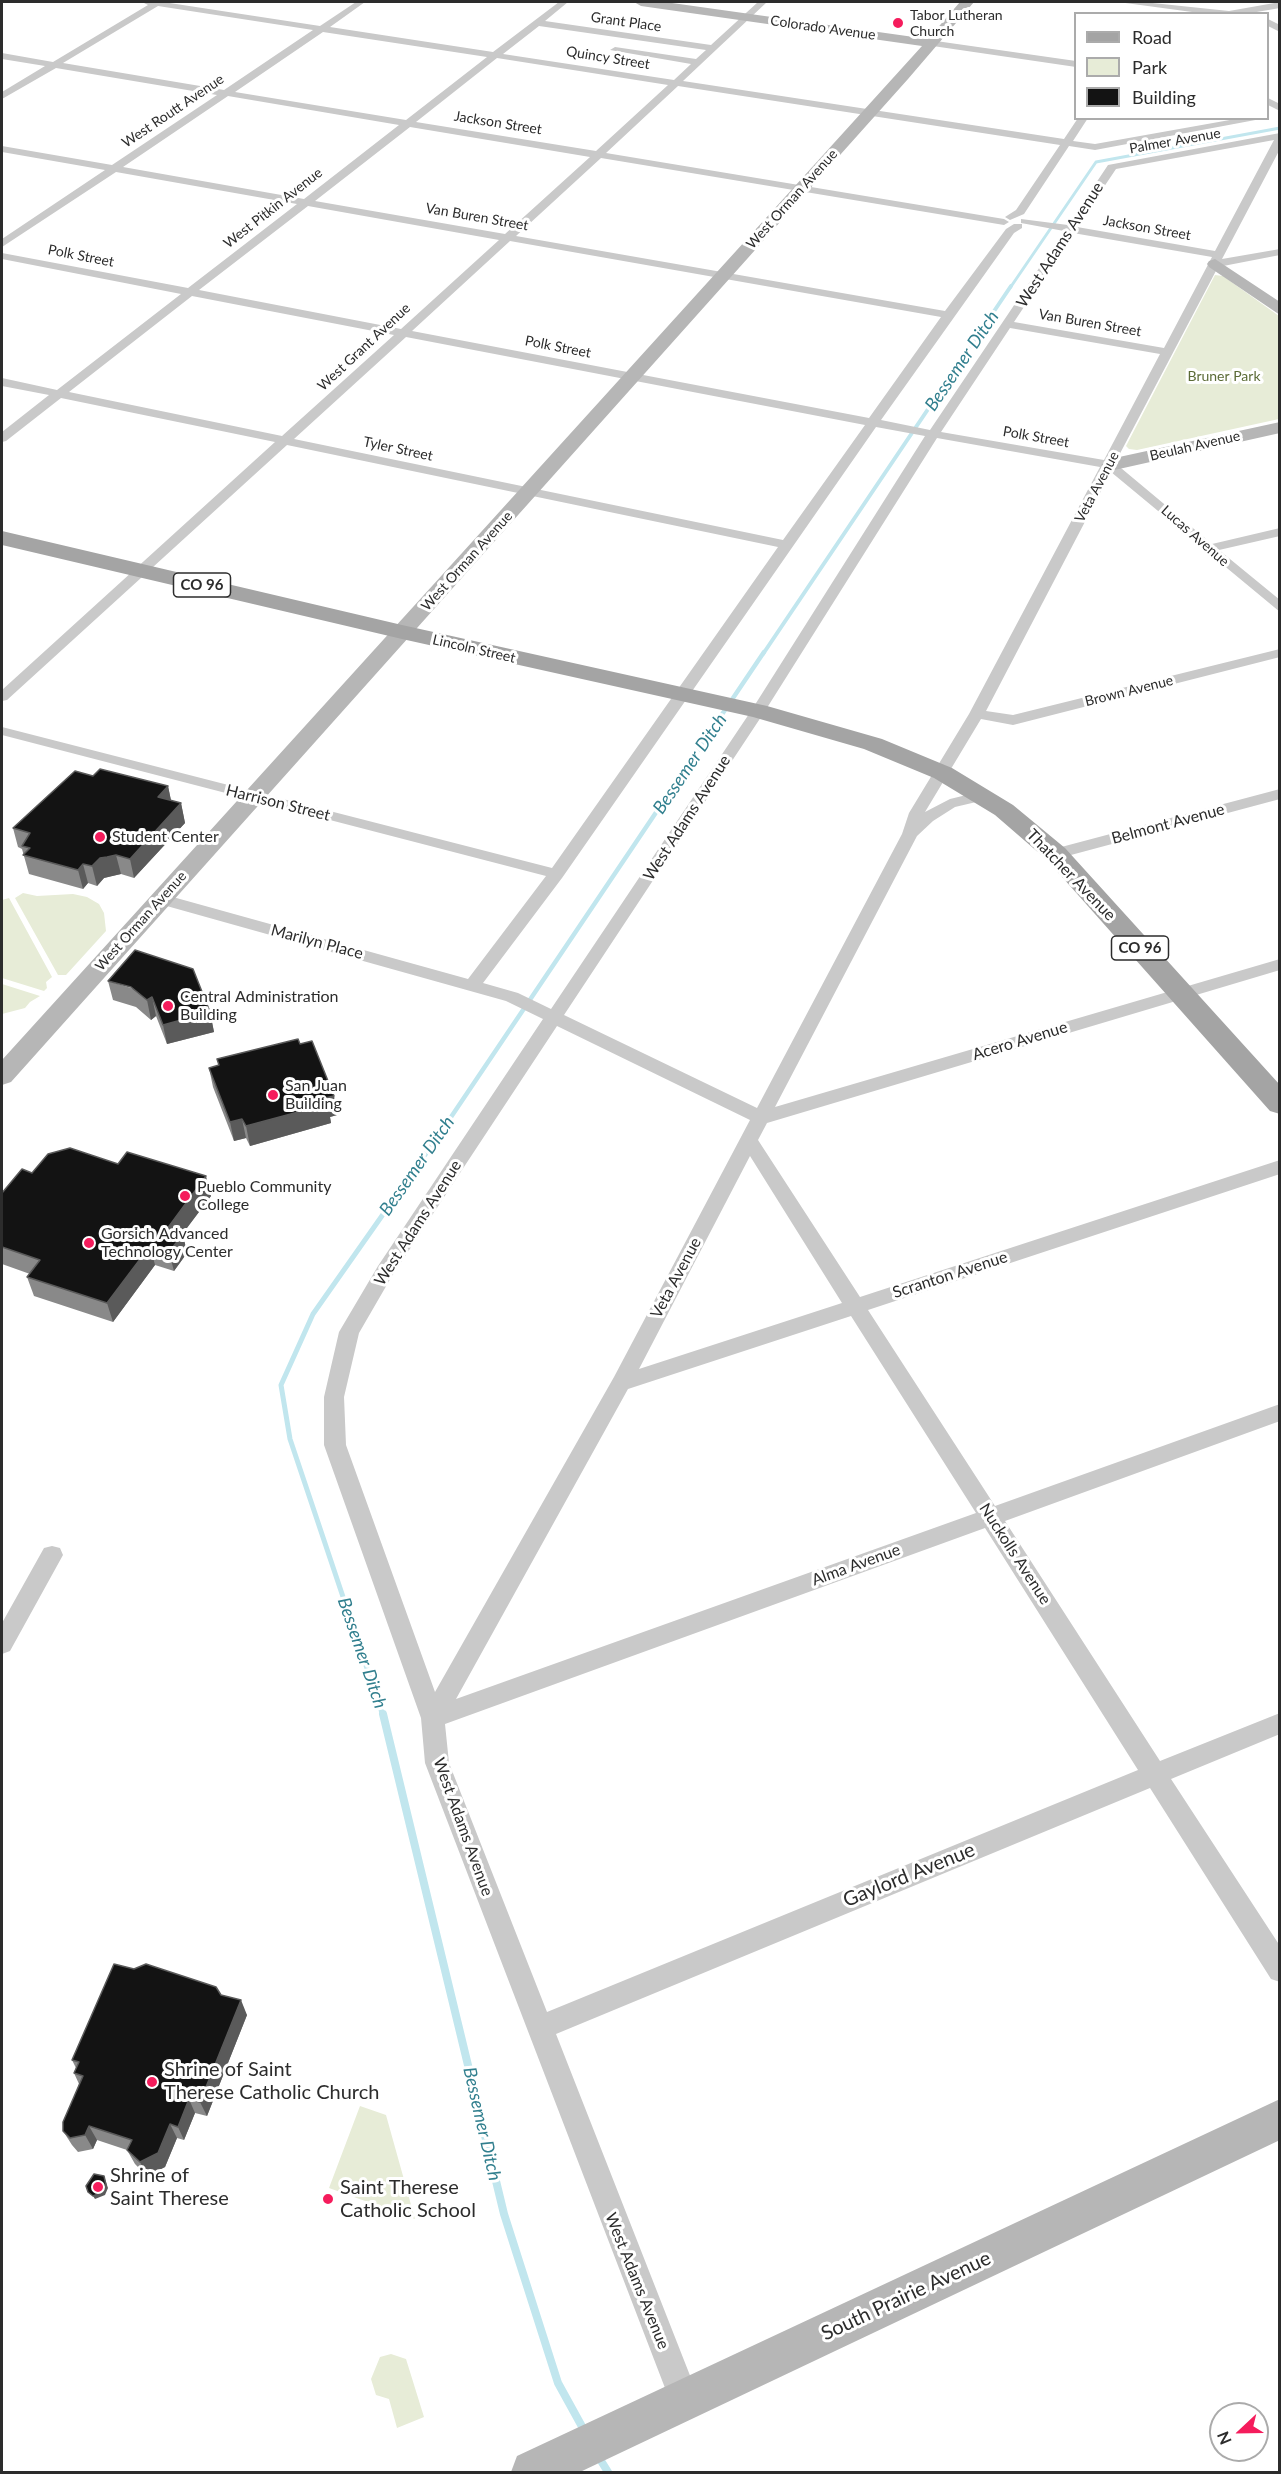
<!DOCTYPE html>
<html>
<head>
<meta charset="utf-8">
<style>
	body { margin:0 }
	#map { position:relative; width:1281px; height:2474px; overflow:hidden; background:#fff; font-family:Lato,sans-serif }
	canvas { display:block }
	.frame { position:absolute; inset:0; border:3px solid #2c2c2c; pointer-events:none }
	.legend { position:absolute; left:1074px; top:12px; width:195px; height:108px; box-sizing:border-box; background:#fff; border:2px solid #ababab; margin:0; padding:8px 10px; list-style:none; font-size:18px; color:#2c2c2c }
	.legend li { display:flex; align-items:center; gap:12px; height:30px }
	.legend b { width:30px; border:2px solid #ababab }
	.north { position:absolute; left:1209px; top:2402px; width:60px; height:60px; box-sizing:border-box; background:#fff; border:2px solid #ababab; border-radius:50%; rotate:248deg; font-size:16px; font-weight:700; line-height:24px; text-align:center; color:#2c2c2c }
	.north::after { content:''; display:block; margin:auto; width:21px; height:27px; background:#f51c5c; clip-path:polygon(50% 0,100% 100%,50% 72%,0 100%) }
</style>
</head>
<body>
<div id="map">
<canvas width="1281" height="2474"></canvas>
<div class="frame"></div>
<ul class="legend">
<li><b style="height:8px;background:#a4a4a4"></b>Road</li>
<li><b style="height:16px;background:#e7ecd7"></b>Park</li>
<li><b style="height:16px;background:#131313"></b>Building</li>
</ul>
<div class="north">N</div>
</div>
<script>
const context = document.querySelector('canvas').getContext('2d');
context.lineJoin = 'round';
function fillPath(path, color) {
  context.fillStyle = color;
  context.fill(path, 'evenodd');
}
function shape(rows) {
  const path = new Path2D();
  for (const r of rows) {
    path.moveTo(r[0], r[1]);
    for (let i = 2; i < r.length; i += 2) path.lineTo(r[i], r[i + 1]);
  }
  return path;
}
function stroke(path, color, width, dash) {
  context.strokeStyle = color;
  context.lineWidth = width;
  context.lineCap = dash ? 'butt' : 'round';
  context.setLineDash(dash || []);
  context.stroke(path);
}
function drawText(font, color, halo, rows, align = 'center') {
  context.font = font + ' Lato,sans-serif';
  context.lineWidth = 6;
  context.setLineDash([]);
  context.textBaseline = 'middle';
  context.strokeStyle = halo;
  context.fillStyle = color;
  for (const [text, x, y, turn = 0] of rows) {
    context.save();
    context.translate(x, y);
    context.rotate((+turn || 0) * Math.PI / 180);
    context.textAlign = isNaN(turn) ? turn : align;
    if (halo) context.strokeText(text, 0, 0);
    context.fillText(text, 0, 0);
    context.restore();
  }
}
fillPath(shape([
	[1215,275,1223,276,1279,316,1279,419,1137,450,1129,449,1126,446],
	[23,893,37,896,73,894,87,897,99,904,104,913,106,931,66,975,58,975,15,898],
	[9,898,52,977,46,982,47,988,44,991,2,978,2,900],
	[2,984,40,996,30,1002,25,1008,2,1014],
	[360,2106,386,2115,415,2219,329,2188],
	[391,2354,406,2359,424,2417,397,2428,389,2399,376,2395,371,2379,380,2357]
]), '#e7ecd7');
stroke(shape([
	[1010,288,1096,162,1280,128]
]), '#c1e6ee', 3);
stroke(shape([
	[763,654,1011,286]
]), '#c1e6ee', 4);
stroke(shape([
	[449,1120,764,652]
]), '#c1e6ee', 4.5);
stroke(shape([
	[383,1716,290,1439,281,1385,313,1314,450,1119]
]), '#c1e6ee', 5);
stroke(shape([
	[383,1714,504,2214,558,2383,585,2432],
	[598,2456,608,2472]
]), '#c1e6ee', 8);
fillPath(shape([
	[142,2,163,2,320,26,356,2,365,2,330,27,493,52,559,2,568,2,545,21,711,45,758,2,767,2,683,81,1064,139,1078,118,1088,118,1073,141,1095,144,1241,118,1266,118,1095,150,1069,146,1024,214,1010,220,1005,217,1016,210,1060,145,678,86,606,153,1004,219,1009,222,1004,225,601,158,516,236,945,311,1006,229,1014,224,1022,224,1022,228,1014,233,881,420,930,430,1064,231,1021,223,1021,219,1068,225,1108,165,1280,133,1280,149,1222,259,1280,249,1280,255,1218,267,1115,463,1212,544,1280,528,1280,536,1219,550,1280,600,1280,612,1111,472,986,711,1013,715,1280,649,1280,657,1013,725,981,719,925,812,950,799,983,791,991,796,989,799,955,807,933,821,917,836,775,1107,1280,959,1280,970,767,1123,758,1140,860,1297,1280,1160,1280,1174,868,1310,995,1506,1280,1404,1280,1421,1005,1521,1160,1761,1280,1713,1280,1734,1171,1779,1280,1946,1280,1982,1271,1979,1150,1788,556,2034,700,2401,695,2411,685,2416,675,2411,670,2401,425,1763,421,1718,324,1445,324,1397,339,1332,378,1266,543,1019,506,1001,156,903,154,899,162,894,468,979,546,876,2,735,2,727,552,868,778,547,287,445,7,700,2,701,2,690,275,442,61,398,6,441,2,442,2,432,49,395,2,386,2,378,57,390,181,294,2,259,2,253,188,288,297,204,116,172,2,247,2,239,105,170,2,152,2,146,112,165,217,95,56,68,2,99,2,92,45,66,2,59,2,53,53,62,148,5,142,2],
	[158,6,313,30,224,90,63,63,158,6],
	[539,26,706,50,696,59,615,47,610,50,691,64,674,80,503,54,539,26],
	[323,32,487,57,406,120,235,92,323,32],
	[497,58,668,85,596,151,416,122,497,58],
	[228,96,399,125,304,199,123,167,228,96],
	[410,127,590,157,505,234,315,201,410,127],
	[1274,140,1215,251,1077,227,1116,169,1274,140],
	[308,206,499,240,401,329,199,290,308,206],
	[1073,233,1212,257,1164,348,1014,322,1073,233],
	[510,241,941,317,869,418,412,331,510,241],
	[192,296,394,335,282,436,69,392,192,296],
	[1010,328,1160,354,1104,460,941,432,1010,328],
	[406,337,865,425,783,540,294,439,406,337],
	[876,427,925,436,751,711,551,1009,518,993,483,983,562,878,876,427],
	[937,438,1100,467,969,714,909,813,902,834,757,1108,564,1015,765,711,937,438],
	[557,1026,750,1120,614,1377,435,1692,346,1445,344,1397,359,1333,392,1276,557,1026],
	[750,1156,842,1303,639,1369,750,1156],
	[851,1316,976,1513,456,1699,628,1389,851,1316],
	[985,1528,1138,1770,547,2012,449,1763,445,1724,985,1528],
	[1118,2,1143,2,1229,11,1280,2,1280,8,1245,14,1207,14,1118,2],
	[1268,19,1280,25,1280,32,1268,26,1268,19],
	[929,40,1076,61,1076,67,926,45,924,43,929,40],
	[1268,98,1280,104,1280,111,1268,105,1268,98],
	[1280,789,1280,799,1056,859,1048,854,1050,850,1280,789],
	[52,1546,60,1548,63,1555,10,1651,2,1654,2,1623,44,1548,52,1546]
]), '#c9c9c9');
fillPath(shape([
	[634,2,665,2,928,39,960,2,974,2,908,79,11,1082,2,1085,2,1060,922,46,641,6,634,2],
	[1215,259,1280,302,1280,315,1209,267,1207,264,1209,261,1215,259],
	[1280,422,1280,433,1110,471,1101,465,1110,459,1280,422],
	[1280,2099,1280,2140,580,2472,511,2472,517,2456,1280,2099]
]), '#b6b6b6');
fillPath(shape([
	[2,531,402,625,767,706,882,739,952,768,1013,805,1065,848,1280,1085,1280,1114,1270,1111,1047,860,995,815,934,778,864,749,753,717,402,639,2,545,2,531]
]), '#a4a4a4');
fillPath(shape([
	[93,776,168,786,171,801,181,803,185,823,134,878,121,874,112,876,104,878,97,886,88,883,83,889,29,874,22,849,18,847,13,828],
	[108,981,210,1012,214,1032,167,1044,156,1016,151,1020,136,1007,113,1000],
	[300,1044,334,1096,337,1115,330,1117,331,1123,250,1146,246,1138,234,1141,213,1087,209,1068],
	[32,1173,211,1196,182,1234,187,1253,174,1271,155,1265,113,1322,34,1296,27,1277,30,1274,2,1264,2,1193],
	[221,1995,247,2015,207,2116,195,2113,184,2140,177,2138,165,2167,147,2176,135,2164,127,2150,97,2140,93,2149,78,2152,72,2145,63,2131,79,2084,74,2073,76,2068,72,2060]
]), '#898989');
fillPath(shape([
	[168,786,172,805,158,797],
	[181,803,185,823,134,878,130,859],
	[116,855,121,874,104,878,97,886,92,866,100,858],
	[83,864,88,883,83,889,78,870],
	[152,997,156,1016,151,1020,147,1000],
	[210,1012,214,1032,167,1044,163,1025],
	[334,1096,337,1115,330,1117,331,1123,250,1146,246,1126],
	[242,1119,246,1138,234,1141,230,1122],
	[206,1176,211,1196,172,1248,167,1229],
	[183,1234,187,1253,174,1271,169,1252],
	[150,1246,155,1265,113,1322,107,1303],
	[241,2000,247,2015,207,2116,200,2102],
	[189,2099,195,2113,184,2140,178,2127],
	[170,2124,177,2138,165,2167,147,2176,140,2162],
	[89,2126,97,2140,93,2149,85,2135],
	[104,2176,108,2188,105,2195,95,2199,93,2196]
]), '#5a5a5a');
const building = shape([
	[100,769,168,786,158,797,181,803,130,859,116,855,107,857,100,858,92,866,83,864,78,870,23,855,30,848,22,846,30,833,13,828,75,771,93,776,100,769],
	[135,950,193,969,210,1012,163,1025,152,997,147,1000,131,987,108,981,135,950],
	[298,1039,300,1044,312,1041,334,1096,325,1098,328,1104,246,1126,242,1119,230,1122,209,1068,219,1065,217,1059,298,1039],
	[70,1148,118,1164,127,1152,206,1176,167,1229,183,1234,169,1252,150,1246,107,1303,27,1277,40,1260,2,1247,2,1193,22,1169,32,1173,48,1154,70,1148],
	[114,1964,134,1969,146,1964,216,1987,221,1995,241,2000,200,2102,189,2099,178,2127,170,2124,158,2153,140,2162,127,2150,132,2140,89,2126,85,2135,70,2138,63,2131,63,2122,83,2076,74,2073,79,2062,72,2060,114,1964],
	[94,2174,104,2176,106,2185,103,2192,93,2196,88,2192,86,2186,94,2174]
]);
fillPath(building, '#131313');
stroke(building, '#5a5a5a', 1.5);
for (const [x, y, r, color] of [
	[898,23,6,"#f51c5c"],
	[100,837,6,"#f51c5c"],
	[168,1006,6,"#f51c5c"],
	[273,1095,6,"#f51c5c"],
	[185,1196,6,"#f51c5c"],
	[89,1243,6,"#f51c5c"],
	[152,2082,6,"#f51c5c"],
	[98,2187,6,"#f51c5c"],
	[328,2199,6,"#f51c5c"]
]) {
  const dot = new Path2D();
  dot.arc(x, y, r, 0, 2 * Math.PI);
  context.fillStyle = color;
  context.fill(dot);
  stroke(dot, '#fff', 2);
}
drawText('14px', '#2c2c2c', '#fff', [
	["Tabor Lutheran",910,15],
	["Church",910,31]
], 'left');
drawText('14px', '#2c2c2c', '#fff', [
	["Grant Place",626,22,8],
	["Colorado Avenue",823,28,8],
	["Quincy Street",608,58,9],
	["West Routt Avenue",173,111,-34],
	["Jackson Street",498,123,9],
	["Palmer Avenue",1175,141,-10],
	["West Orman Avenue",792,199,-48],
	["West Pitkin Avenue",273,208,-38],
	["Van Buren Street",477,217,10],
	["Jackson Street",1147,228,10],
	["Polk Street",81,256,11],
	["Van Buren Street",1090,323,10],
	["West Grant Avenue",364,347,-43],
	["Polk Street",558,347,11],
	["Polk Street",1036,437,10],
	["Beulah Avenue",1195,446,-13],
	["Tyler Street",398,449,12],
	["Veta Avenue",1097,487,-62],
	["Lucas Avenue",1195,536,41],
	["West Orman Avenue",467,561,-48],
	["Lincoln Street",474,649,13],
	["Brown Avenue",1129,691,-14],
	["West Orman Avenue",141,921,-48]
]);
drawText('14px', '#5b6b36', '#fff', [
	["Bruner Park",1224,376]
]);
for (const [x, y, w] of [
	[202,585,57],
	[1140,948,57]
]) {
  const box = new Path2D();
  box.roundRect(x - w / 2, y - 12, w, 24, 4.5);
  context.fillStyle = '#fff';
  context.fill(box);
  stroke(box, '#2c2c2c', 1.5);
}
drawText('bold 15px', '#2c2c2c', null, [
	["CO 96",202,585],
	["CO 96",1140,948]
]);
drawText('16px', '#2c2c2c', '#fff', [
	["West Adams Avenue",1060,245,-57],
	["Harrison Street",278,803,14],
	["West Adams Avenue",687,818,-57],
	["Belmont Avenue",1168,824,-15],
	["Thatcher Avenue",1071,875,46],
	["Marilyn Place",317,942,15],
	["Acero Avenue",1020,1041,-17],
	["West Adams Avenue",418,1223,-57],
	["Scranton Avenue",950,1275,-18],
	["Veta Avenue",676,1278,-62],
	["Nuckolls Avenue",1015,1554,57],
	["Alma Avenue",856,1565,-20],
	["West Adams Avenue",463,1827,70],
	["West Adams Avenue",637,2281,68]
]);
drawText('16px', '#2c2c2c', '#fff', [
	["Student Center",112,837],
	["Central Administration",180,997],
	["Building",180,1015],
	["San Juan",285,1086],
	["Building",285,1104],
	["Pueblo Community",197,1187],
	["College",197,1205],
	["Gorsich Advanced",101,1234],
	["Technology Center",101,1252]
], 'left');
drawText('italic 18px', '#317f8e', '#fff', [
	["Bessemer Ditch",962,361,-56],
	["Bessemer Ditch",690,764,-56],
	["Bessemer Ditch",417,1166,-55],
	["Bessemer Ditch",362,1653,71],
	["Bessemer Ditch",482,2124,77]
]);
drawText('20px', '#2c2c2c', '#fff', [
	["Gaylord Avenue",909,1875,-22],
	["South Prairie Avenue",906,2296,-25]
]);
drawText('20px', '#2c2c2c', '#fff', [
	["Shrine of Saint",164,2070],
	["Therese Catholic Church",164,2093],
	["Shrine of",110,2176],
	["Saint Therese",110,2199],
	["Saint Therese",340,2188],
	["Catholic School",340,2211]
], 'left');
</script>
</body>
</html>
